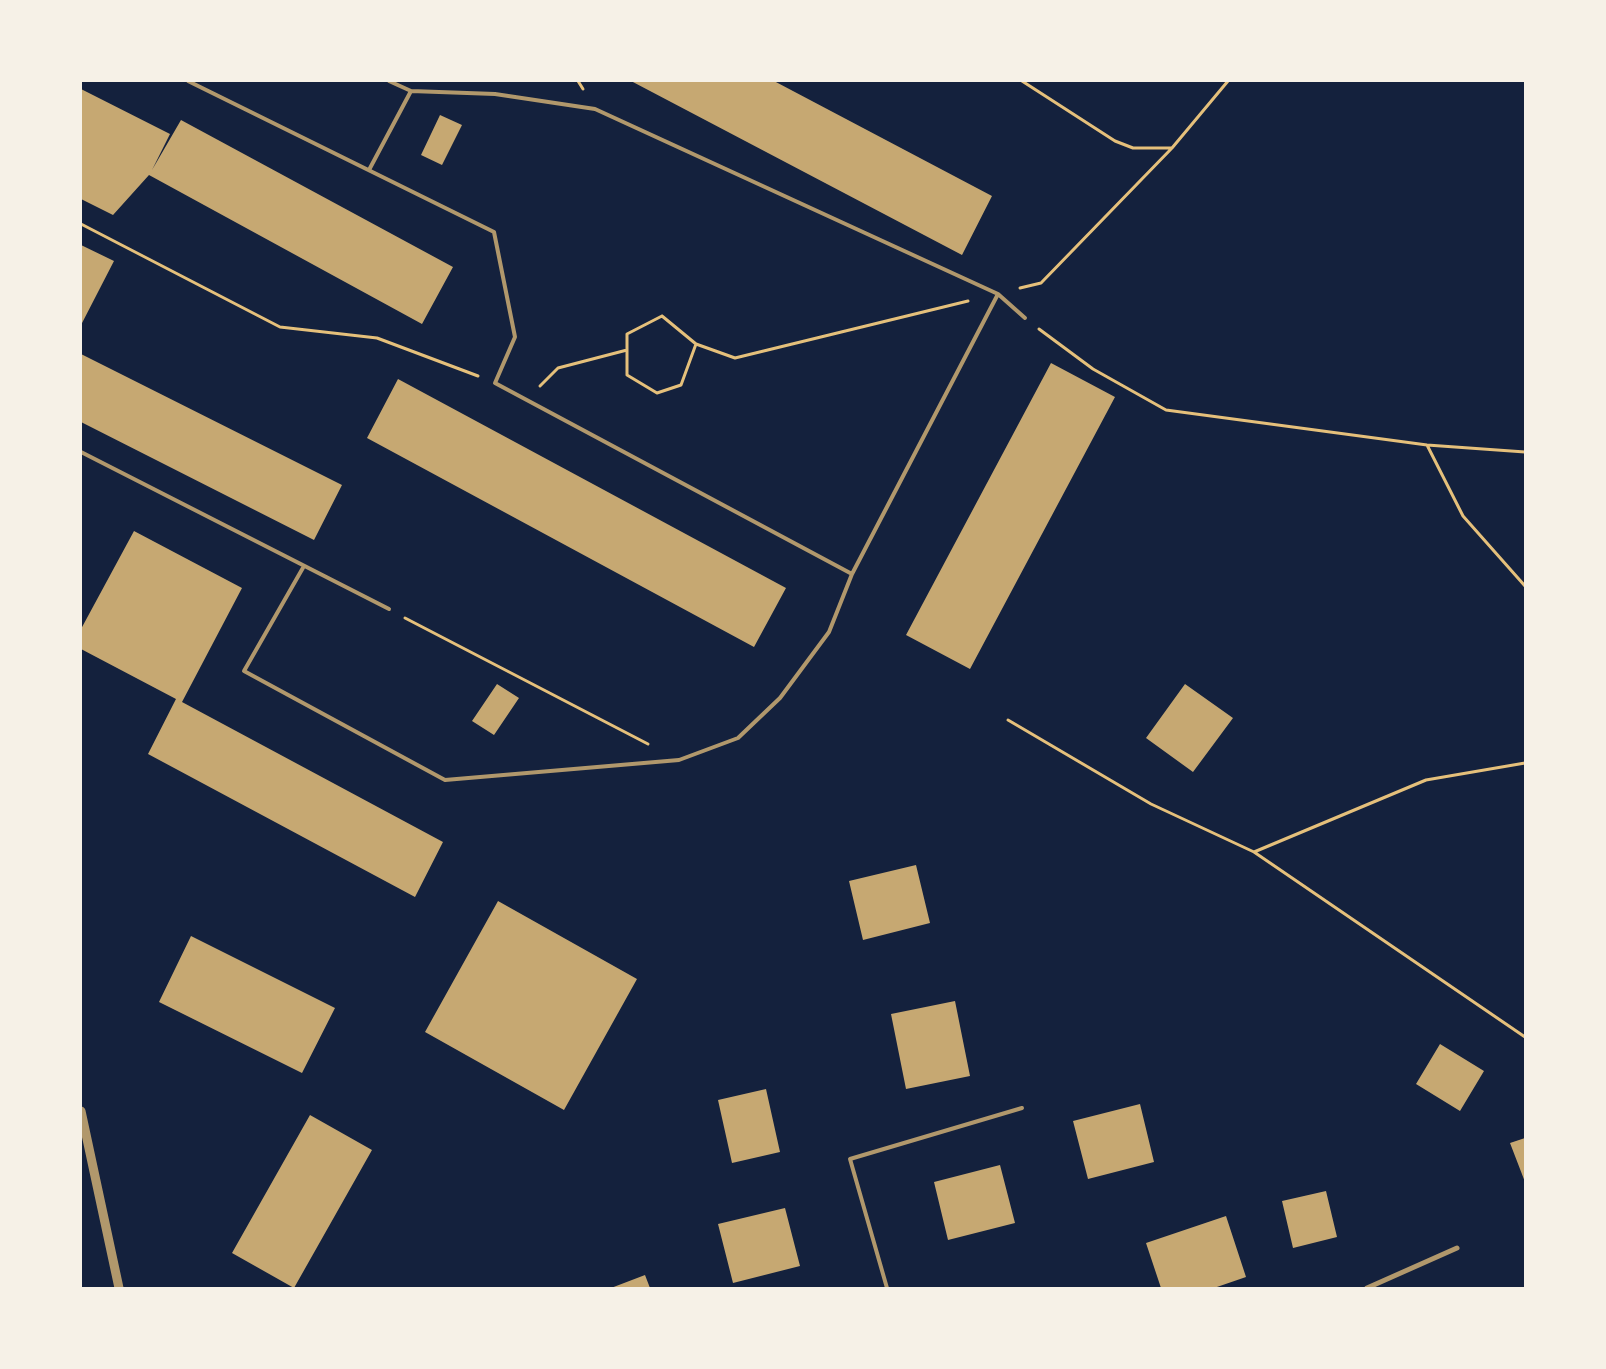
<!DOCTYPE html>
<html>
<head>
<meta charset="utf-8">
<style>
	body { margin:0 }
	#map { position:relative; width:1606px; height:1369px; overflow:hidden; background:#14213d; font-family:"Exo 2",sans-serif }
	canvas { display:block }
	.frame { position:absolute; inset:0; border:82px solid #f6f1e7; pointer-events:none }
</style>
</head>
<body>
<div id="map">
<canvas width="1606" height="1369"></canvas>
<div class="frame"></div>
</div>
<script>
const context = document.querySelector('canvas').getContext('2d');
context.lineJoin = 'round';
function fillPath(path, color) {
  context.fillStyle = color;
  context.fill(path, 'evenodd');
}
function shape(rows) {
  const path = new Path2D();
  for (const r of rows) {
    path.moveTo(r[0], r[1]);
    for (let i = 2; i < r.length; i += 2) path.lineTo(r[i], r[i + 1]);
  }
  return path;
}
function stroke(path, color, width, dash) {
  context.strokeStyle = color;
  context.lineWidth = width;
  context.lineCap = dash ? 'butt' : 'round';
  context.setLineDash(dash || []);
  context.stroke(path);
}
fillPath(shape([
	[631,81,774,81,992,196,962,255],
	[81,89,170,134,152,170,181,120,453,267,422,324,149,175,113,215,81,199],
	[440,115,462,125,442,165,421,155],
	[81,245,114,261,81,325],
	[81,354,342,485,314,540,81,422],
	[1051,363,1115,397,970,669,906,635],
	[398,379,786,588,754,647,367,438],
	[134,531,242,588,182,702,443,842,415,897,148,754,176,699,81,649,81,629],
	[497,684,519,698,494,735,472,721],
	[1185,684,1233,718,1193,772,1146,738],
	[916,865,930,923,863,940,849,881],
	[498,901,637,979,564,1110,425,1032],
	[191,936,335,1008,302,1073,159,1002],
	[955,1001,970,1076,906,1089,891,1014],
	[1440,1044,1484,1071,1460,1111,1416,1084],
	[766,1089,780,1152,732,1163,718,1100],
	[1140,1104,1154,1162,1088,1179,1073,1121],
	[310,1115,372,1150,294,1288,232,1253],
	[1525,1138,1525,1182,1510,1143],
	[1000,1165,1015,1223,948,1240,934,1182],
	[1326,1191,1337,1237,1293,1248,1282,1201],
	[785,1208,800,1266,733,1283,718,1224],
	[1226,1216,1246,1277,1214,1288,1161,1288,1146,1243],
	[645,1275,650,1288,611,1288]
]), '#c6a872');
stroke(shape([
	[578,81,583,89],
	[1022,81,1115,141,1133,148,1171,148],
	[81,224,280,327,377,338,478,376],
	[1020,288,1041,283,1172,148,1228,81],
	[662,316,696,344,681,385,657,393,627,375,627,334,662,316],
	[1039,329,1093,369,1166,410,1427,445,1525,452],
	[696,344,735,358,968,301],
	[540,386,558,368,627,350],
	[1427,445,1463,516,1525,586],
	[405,618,648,744],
	[1008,720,1151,804,1254,852,1426,780,1525,763],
	[1254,852,1525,1037]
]), '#e5c07b', 3);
stroke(shape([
	[188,81,494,232,515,337,495,383,852,574],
	[389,81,411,91,495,94,595,109,998,294,1025,318],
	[369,170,411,91],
	[81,452,389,609],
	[304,566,244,671,445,780,679,760,738,738,780,698,829,632,852,574,998,294],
	[887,1288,850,1159,1022,1108]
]), '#b1986c', 4);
stroke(shape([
	[1367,1288,1457,1248]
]), '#b1986c', 5);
stroke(shape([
	[81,1111,119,1288]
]), '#b1986c', 9);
</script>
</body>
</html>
